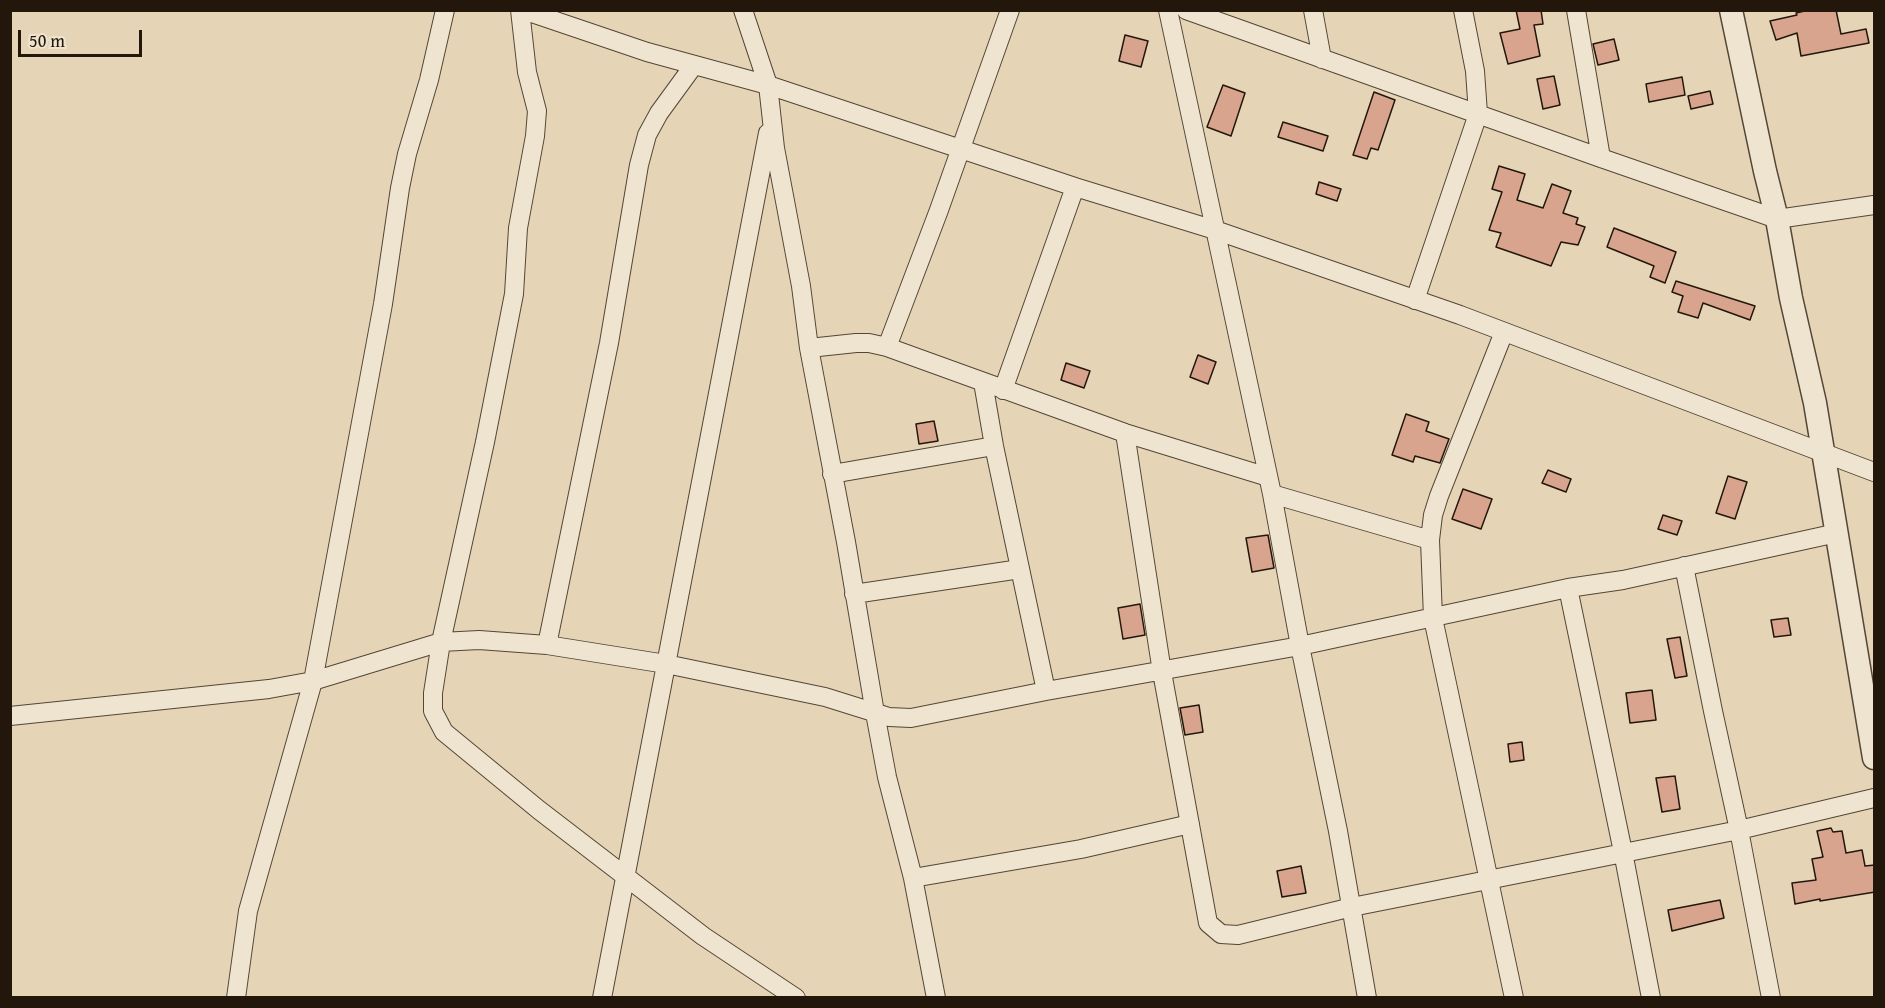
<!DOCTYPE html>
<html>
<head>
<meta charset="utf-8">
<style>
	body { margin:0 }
	#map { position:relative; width:1885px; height:1008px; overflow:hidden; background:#e5d5b6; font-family:"Gentium Book Plus",serif }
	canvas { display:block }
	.frame { position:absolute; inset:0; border:12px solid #23170c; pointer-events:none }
	.scale { position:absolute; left:18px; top:30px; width:124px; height:27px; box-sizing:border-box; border:3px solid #23170c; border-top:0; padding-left:8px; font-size:18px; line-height:21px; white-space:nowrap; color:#23170c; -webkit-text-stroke:4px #eee4d0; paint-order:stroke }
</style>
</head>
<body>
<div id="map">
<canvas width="1885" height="1008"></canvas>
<div class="frame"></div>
<div class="scale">50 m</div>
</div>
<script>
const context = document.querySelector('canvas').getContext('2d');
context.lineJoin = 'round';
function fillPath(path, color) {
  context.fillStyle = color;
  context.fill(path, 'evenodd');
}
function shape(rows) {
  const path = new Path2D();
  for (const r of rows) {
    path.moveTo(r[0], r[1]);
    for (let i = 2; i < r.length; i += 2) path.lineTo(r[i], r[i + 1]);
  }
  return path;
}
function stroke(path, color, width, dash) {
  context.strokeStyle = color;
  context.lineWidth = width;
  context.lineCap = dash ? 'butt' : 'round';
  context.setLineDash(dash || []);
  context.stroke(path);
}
const building = shape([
	[1516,10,1541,10,1543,24,1534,25,1540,56,1508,64,1500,33,1520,29,1516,10],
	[1809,10,1836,10,1841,34,1866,29,1869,43,1801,56,1797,33,1776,40,1770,21,1797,15,1796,13,1809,10],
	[1125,35,1148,41,1141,67,1119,61,1125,35],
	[1614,39,1619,60,1598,65,1593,44,1614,39],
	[1554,76,1560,105,1543,109,1537,79,1554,76],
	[1682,77,1685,95,1649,102,1646,84,1682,77],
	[1223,85,1245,93,1231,136,1207,127,1223,85],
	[1710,91,1713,104,1691,109,1688,96,1710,91],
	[1374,92,1395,100,1378,150,1371,148,1367,159,1353,155,1374,92],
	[1283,122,1328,136,1323,151,1278,137,1283,122],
	[1499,166,1525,174,1517,200,1543,208,1552,184,1571,191,1563,213,1578,218,1576,224,1585,227,1578,245,1561,242,1551,266,1496,247,1501,233,1489,230,1502,192,1492,189,1499,166],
	[1319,182,1341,189,1337,201,1316,194,1319,182],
	[1614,228,1676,252,1665,283,1650,277,1654,266,1607,247,1614,228],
	[1676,281,1755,306,1750,320,1703,303,1698,318,1678,312,1683,296,1672,292,1676,281],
	[1198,355,1216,362,1208,384,1190,377,1198,355],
	[1066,363,1090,371,1084,388,1061,380,1066,363],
	[1406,414,1429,422,1426,431,1449,439,1440,463,1415,456,1413,462,1392,455,1406,414],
	[934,421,938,441,919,444,916,424,934,421],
	[1548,470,1571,479,1566,492,1542,483,1548,470],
	[1728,476,1747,482,1735,519,1716,513,1728,476],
	[1463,489,1492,499,1481,529,1452,519,1463,489],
	[1663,515,1682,521,1677,535,1658,529,1663,515],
	[1268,535,1274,568,1252,572,1246,538,1268,535],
	[1140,604,1145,635,1123,639,1118,608,1140,604],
	[1788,618,1791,635,1774,637,1771,620,1788,618],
	[1680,637,1687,676,1675,678,1667,639,1680,637],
	[1652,690,1656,720,1630,723,1626,693,1652,690],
	[1199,705,1203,732,1185,735,1180,708,1199,705],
	[1522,742,1524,760,1510,762,1508,744,1522,742],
	[1675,776,1680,809,1662,812,1656,778,1675,776],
	[1831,828,1833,832,1842,831,1846,853,1862,850,1865,866,1875,865,1875,892,1820,901,1820,899,1795,904,1792,883,1816,880,1812,859,1823,857,1817,831,1831,828],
	[1301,866,1306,893,1282,897,1277,871,1301,866],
	[1720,900,1724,918,1672,931,1668,910,1720,900]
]);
fillPath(building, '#d9a48e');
stroke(building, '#23170c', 1.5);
const minor = shape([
	[520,10,527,72,537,111,535,136,518,228,514,294,485,442,441,642,433,693,433,711,444,732,539,810,703,936,796,998],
	[523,10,647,52,768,85],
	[743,10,768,85],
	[1168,10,1272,494,1300,646,1338,831,1367,998],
	[1186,10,1601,158,1777,219,1874,205],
	[1313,10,1322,59],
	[1576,10,1601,158],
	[1415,300,1478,114,1475,71,1463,10],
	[1504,332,1439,496,1433,515,1430,540,1433,618,1514,998],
	[887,347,939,210,1010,10],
	[809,348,856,343,869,343,887,347,1125,433,1268,477],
	[983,382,994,446,1046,691],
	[1003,390,1075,187],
	[1125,433,1162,672,1208,923,1221,934,1238,935,1352,907,1739,830,1874,798],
	[832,474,994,446],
	[1272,494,1430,540],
	[1684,566,1713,711,1739,830,1771,998],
	[1568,588,1623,852,1651,998],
	[854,594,1020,569],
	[547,645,609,343,639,165,647,135,659,113,694,65],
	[10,716,269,689,313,681,441,642,479,640,547,645,666,664,825,697,889,717,911,718,1046,691,1300,646,1568,588,1623,580,1837,533],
	[913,878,1081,849,1190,824],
	[236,998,248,911,313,681,383,304,400,188,407,154,429,80,445,10],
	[602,998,768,133],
	[936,998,913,878,887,777,875,713,846,542,809,348,801,286,775,148,768,85,1075,187,1215,230,1460,315,1874,472]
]);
const tertiary = shape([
	[1731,10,1765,171,1777,219,1791,298,1815,403,1874,758]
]);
stroke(minor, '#544636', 20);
stroke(tertiary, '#544636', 25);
stroke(minor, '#eee4d0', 18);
stroke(tertiary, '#eee4d0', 22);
</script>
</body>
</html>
